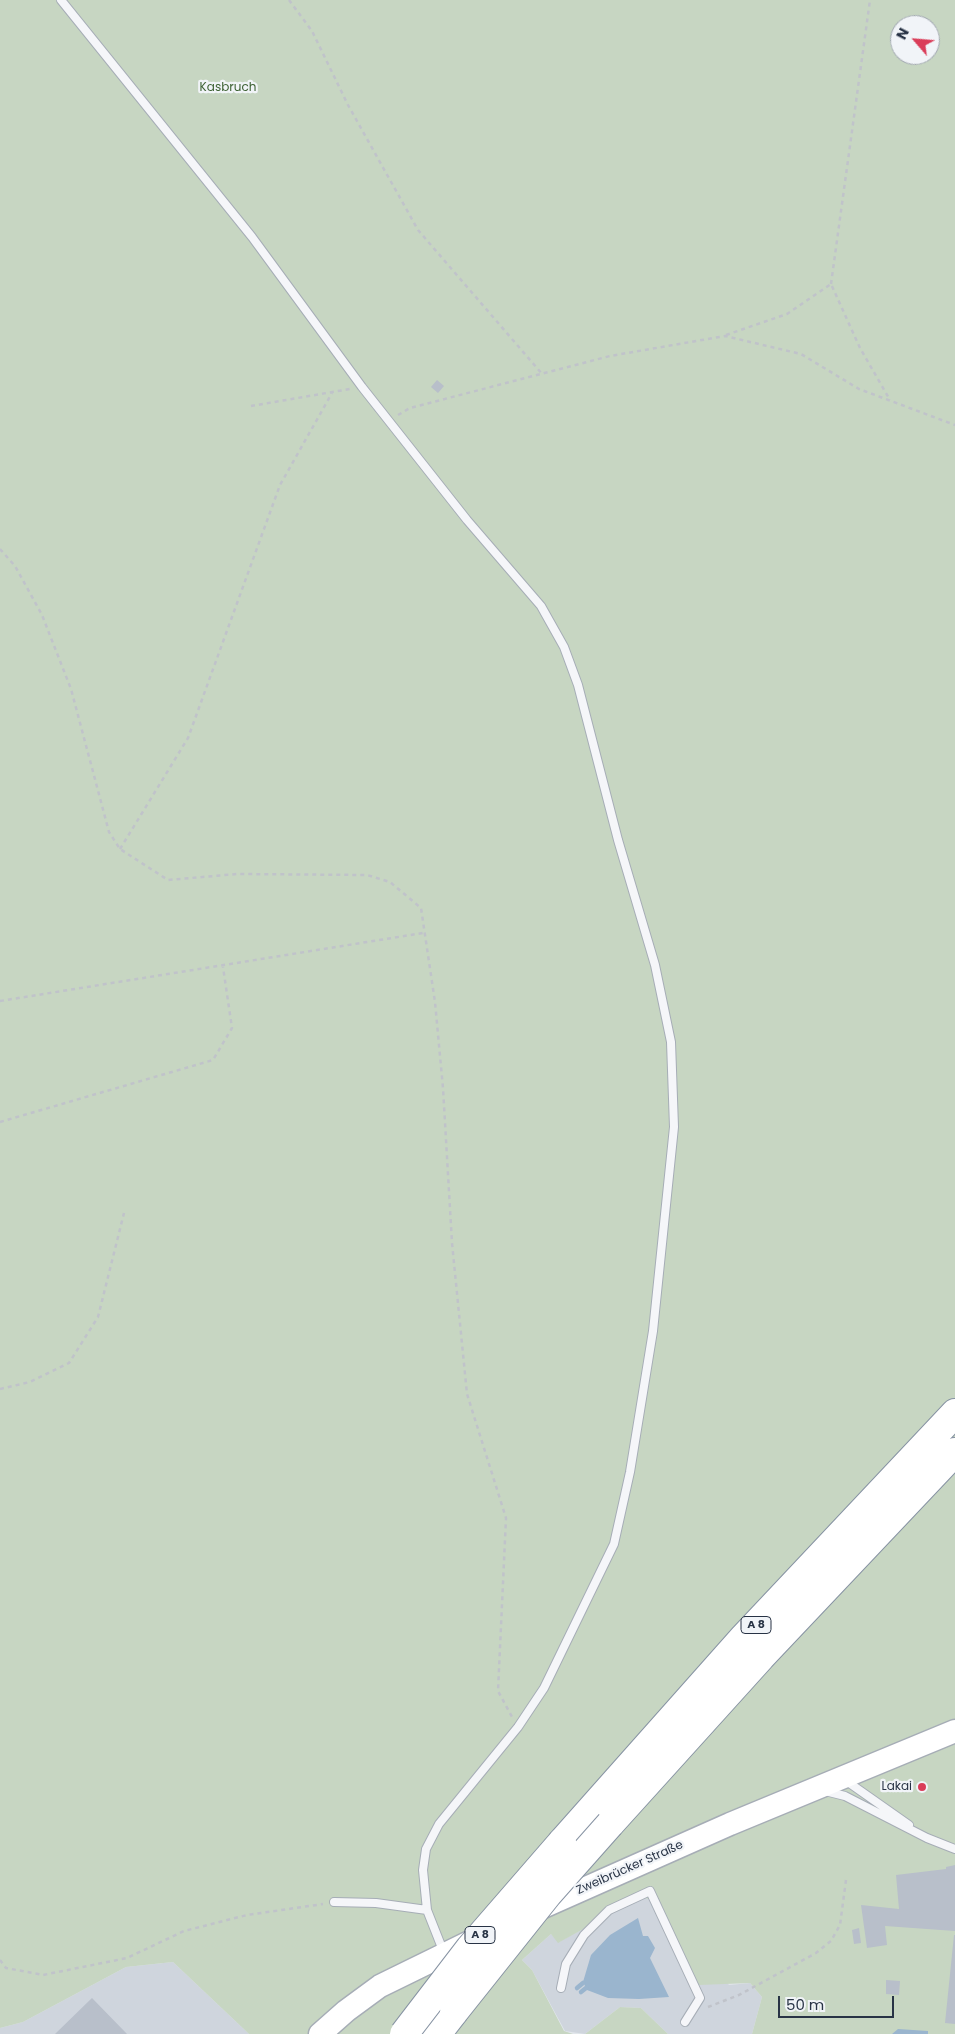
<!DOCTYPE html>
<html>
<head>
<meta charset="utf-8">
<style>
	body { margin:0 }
	#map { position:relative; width:955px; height:2034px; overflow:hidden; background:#e1e6eb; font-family:Poppins,sans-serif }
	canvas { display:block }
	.north { position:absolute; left:890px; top:15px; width:50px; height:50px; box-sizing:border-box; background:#f1f4f8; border:1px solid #a1a7b0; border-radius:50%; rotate:297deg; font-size:14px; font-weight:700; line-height:20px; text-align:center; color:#283345 }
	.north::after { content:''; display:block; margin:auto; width:18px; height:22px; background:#da3d59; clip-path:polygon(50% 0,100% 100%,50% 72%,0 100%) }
	.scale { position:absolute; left:778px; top:1996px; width:116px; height:22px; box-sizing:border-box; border:2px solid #283345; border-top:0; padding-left:6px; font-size:15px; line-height:18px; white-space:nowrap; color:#283345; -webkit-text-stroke:4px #f1f4f8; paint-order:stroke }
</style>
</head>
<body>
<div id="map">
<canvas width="955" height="2034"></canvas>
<div class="north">N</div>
<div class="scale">50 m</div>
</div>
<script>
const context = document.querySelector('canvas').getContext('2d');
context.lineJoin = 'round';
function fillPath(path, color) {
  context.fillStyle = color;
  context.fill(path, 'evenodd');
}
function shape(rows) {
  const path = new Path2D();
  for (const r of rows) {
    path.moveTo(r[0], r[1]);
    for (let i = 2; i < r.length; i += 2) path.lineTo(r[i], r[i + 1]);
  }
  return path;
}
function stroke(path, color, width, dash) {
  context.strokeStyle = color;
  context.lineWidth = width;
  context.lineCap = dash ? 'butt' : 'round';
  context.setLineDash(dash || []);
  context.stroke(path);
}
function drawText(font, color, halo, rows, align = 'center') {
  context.font = font + ' Poppins,sans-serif';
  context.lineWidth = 4.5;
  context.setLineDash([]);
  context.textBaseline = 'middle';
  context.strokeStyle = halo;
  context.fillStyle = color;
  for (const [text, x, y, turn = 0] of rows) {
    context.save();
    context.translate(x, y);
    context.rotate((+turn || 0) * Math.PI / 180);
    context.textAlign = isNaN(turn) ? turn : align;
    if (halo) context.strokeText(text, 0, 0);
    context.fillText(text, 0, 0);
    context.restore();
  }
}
fillPath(shape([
	[641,1897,659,1902,729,1985,750,1983,762,1997,752,2034,668,2034,641,2008,620,2007,585,2034,565,2031,532,1970,522,1960,551,1934,559,1942],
	[173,1962,249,2034,0,2034,0,2028,23,2022,126,1967]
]), '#cfd5dd');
fillPath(shape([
	[0,0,955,0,955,2034,752,2034,762,1997,750,1983,699,1985,683,1966,659,1902,641,1897,558,1943,551,1934,522,1960,532,1970,564,2031,573,2034,249,2034,173,1962,126,1967,23,2022,0,2028],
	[900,25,930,25,930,55,900,55],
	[620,2007,641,2008,668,2034,585,2034]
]), '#c7d6c2');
fillPath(shape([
	[638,1918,643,1936,648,1936,655,1948,650,1958,669,1997,639,1999,608,1998,587,1990,583,1982,591,1955,610,1935],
	[898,2029,928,2031,928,2034,892,2034]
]), '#9ab5ce');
stroke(shape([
	[577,1988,583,1983],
	[581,1992,586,1988]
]), '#9ab5ce', 4.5);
fillPath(shape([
	[437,380,444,386,438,393,431,387],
	[955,1865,955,1931,885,1926,887,1945,867,1948,861,1905,899,1909,896,1875,946,1869,946,1867],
	[859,1928,861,1943,854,1944,852,1930],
	[954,1935,955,1935,955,2024,945,2023],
	[886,1980,900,1981,899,1995,886,1994],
	[92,1998,127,2034,55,2034]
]), '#b8bfca');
const lane = shape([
	[61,0,252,237,362,387,467,520,541,606,564,647,578,685,618,840,655,965,671,1042,674,1127,653,1331,630,1472,614,1544,544,1688,518,1727,439,1824,426,1849,423,1870,427,1910,444,1953],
	[845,1780,909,1825],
	[825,1791,845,1796,927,1838,955,1849],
	[334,1902,376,1903,427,1910],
	[561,1988,566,1964,584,1935,609,1910,650,1891,700,1998,685,2022]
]);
const secondary = shape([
	[534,1911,730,1824,955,1731],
	[320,2034,346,2011,380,1986,476,1939]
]);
const highway = shape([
	[610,1824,761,1657,955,1452],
	[562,1842,744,1637,955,1413],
	[437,2034,454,2012]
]);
stroke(lane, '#a6adb6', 10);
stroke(secondary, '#a6adb6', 25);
stroke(highway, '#8793a3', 30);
stroke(shape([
	[289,0,312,31,348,105,418,230,543,375],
	[831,284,870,0],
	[726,335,787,314,831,284,860,348,890,400],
	[251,406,350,389],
	[398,415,410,408,610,356,725,336,801,354,859,389,955,425],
	[0,549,15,566,42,615,71,689,109,832,120,849,168,880,237,874,367,875,390,882,421,908,435,1002,443,1088,452,1243,467,1394,506,1518,498,1691,512,1717],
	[120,849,188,738,280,485,332,393],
	[0,1001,423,933],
	[0,1122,213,1060,232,1028,223,967],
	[0,1389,30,1382,69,1363,98,1317,124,1213],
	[0,1960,6,1968,43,1975,127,1958,184,1931,247,1915,323,1904],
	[708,2007,739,1995,816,1953,831,1941,840,1925,846,1880]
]), '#c0c3ca', 2.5, [4, 4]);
stroke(lane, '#f5f6f9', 8);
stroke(secondary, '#fff', 22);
stroke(highway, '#fff', 28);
const highwayBridge = shape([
	[454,2012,548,1894,610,1824],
	[404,2034,470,1948,562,1842]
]);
stroke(highwayBridge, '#8793a3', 30, []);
stroke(highwayBridge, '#fff', 28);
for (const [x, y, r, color] of [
	[922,1787,5,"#da3d59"]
]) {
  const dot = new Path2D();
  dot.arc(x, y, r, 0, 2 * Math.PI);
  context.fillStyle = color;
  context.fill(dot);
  stroke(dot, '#f1f4f8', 2);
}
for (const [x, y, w] of [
	[756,1625,30],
	[480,1935,30]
]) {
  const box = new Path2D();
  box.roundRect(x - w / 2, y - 8.5, w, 17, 4);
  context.fillStyle = '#f1f4f8';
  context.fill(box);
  stroke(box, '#283345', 1);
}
drawText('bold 11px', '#283345', null, [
	["A 8",756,1625],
	["A 8",480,1935]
]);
drawText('12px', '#3e6234', '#f1f4f8', [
	["Kasbruch",228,88]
]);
drawText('12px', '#283345', '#f1f4f8', [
	["Lakai",912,1787]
], 'right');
drawText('12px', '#283345', '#f1f4f8', [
	["Zweibrücker Straße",630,1868,-24]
]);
</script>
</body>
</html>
